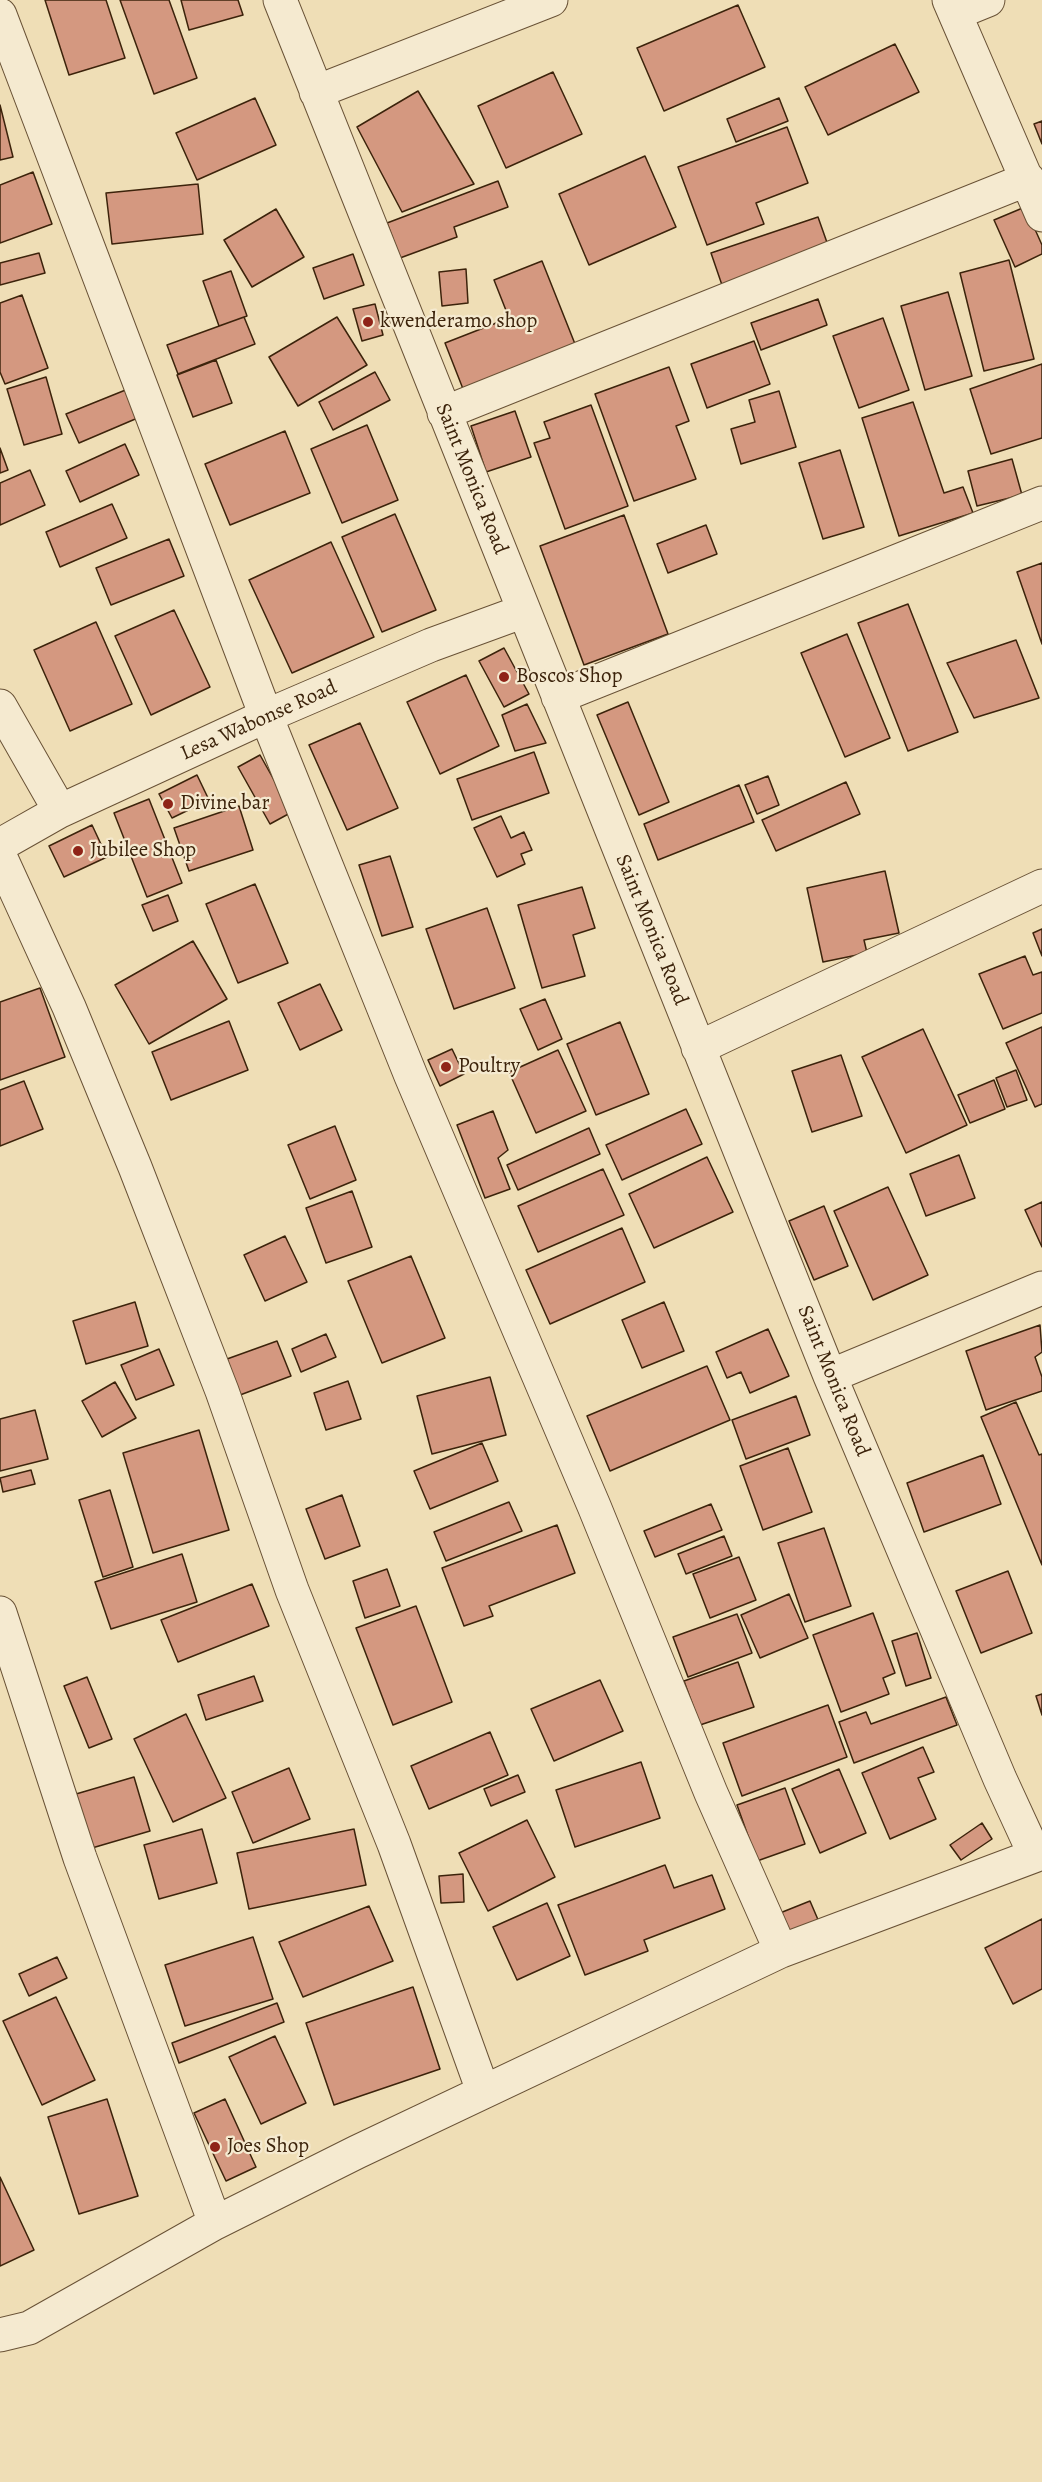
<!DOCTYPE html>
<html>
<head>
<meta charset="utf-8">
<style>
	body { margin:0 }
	canvas { display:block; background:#efdeb6 }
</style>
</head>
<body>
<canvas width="1042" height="2482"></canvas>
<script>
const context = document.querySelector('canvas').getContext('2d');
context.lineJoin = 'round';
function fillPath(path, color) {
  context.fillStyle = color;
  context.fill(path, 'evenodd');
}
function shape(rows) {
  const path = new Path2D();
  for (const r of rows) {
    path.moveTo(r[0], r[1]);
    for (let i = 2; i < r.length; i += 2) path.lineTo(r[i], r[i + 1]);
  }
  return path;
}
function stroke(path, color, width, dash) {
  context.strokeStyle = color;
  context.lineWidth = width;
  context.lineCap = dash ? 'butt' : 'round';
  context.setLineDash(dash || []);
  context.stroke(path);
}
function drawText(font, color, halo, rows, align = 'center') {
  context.font = font + ' Alegreya,serif';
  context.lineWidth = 4.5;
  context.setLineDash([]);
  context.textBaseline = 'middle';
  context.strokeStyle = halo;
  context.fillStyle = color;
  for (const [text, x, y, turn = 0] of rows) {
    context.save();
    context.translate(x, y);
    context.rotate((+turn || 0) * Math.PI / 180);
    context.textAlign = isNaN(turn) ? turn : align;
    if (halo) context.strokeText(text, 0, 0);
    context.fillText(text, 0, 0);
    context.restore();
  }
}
const building = shape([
	[45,0,106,0,125,58,69,75,45,0],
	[120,0,169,0,197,78,154,94,120,0],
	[181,0,238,0,243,15,189,30,181,0],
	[738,5,765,67,664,111,637,48,738,5],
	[895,44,919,92,828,135,805,87,895,44],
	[553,72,582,134,506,168,478,106,553,72],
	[418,91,474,184,402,212,357,127,418,91],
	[255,98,276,145,197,180,176,133,255,98],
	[779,98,788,121,736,142,727,119,779,98],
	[0,105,13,157,0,160,0,105],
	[1042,121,1042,144,1034,124,1042,121],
	[787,127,808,183,756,203,764,224,707,245,678,167,787,127],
	[645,156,676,227,589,265,559,194,645,156],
	[33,172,52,224,0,243,0,185,33,172],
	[498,181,508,207,454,227,457,237,400,258,387,223,498,181],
	[198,184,203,234,112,244,106,193,198,184],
	[1025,207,1042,245,1042,254,1015,267,994,220,1025,207],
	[276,209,304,257,252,287,224,240,276,209],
	[818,217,830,251,723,288,711,253,818,217],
	[39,253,45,273,0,285,0,263,39,253],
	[353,254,364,285,324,299,313,268,353,254],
	[1009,260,1034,359,984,371,960,273,1009,260],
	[542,261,577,349,465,394,445,343,509,318,494,280,542,261],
	[466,269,468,303,442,306,439,272,466,269],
	[231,271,247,316,219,326,203,281,231,271],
	[948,292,972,376,925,390,901,306,948,292],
	[22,295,48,368,5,384,0,372,0,303,22,295],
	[818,299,827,325,761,350,751,323,818,299],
	[375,304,383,335,362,341,353,309,375,304],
	[244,317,255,344,178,374,167,345,244,317],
	[337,317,367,365,298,406,269,357,337,317],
	[883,318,909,390,859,408,833,336,883,318],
	[754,341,770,384,707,408,691,364,754,341],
	[216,360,232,403,193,417,177,375,216,360],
	[1042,364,1042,438,991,454,970,389,1042,364],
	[669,367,689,421,676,426,696,479,634,501,595,394,669,367],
	[375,372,390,400,333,430,319,402,375,372],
	[46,377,62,434,24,445,7,389,46,377],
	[128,389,140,417,79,443,66,414,128,389],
	[779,391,796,447,741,464,731,429,755,422,749,400,779,391],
	[913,402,944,493,963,487,973,513,899,536,862,418,913,402],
	[591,405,628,506,565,529,534,443,550,438,544,422,591,405],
	[515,411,531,457,486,472,471,426,515,411],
	[367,425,398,500,342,523,311,449,367,425],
	[285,431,310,493,230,525,205,464,285,431],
	[125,444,139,475,80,502,66,471,125,444],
	[0,448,8,470,0,473,0,448],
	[840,450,864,527,823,539,799,463,840,450],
	[1012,459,1022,495,977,506,968,471,1012,459],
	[30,470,45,505,0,525,0,483,30,470],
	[112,504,127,538,60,567,46,532,112,504],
	[395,514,436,610,382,632,342,537,395,514],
	[624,515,668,634,584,665,540,546,624,515],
	[706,525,717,554,668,573,657,544,706,525],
	[169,539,184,576,111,605,96,568,169,539],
	[331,542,374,637,292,673,249,580,331,542],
	[1042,563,1042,644,1017,572,1042,563],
	[908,604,958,732,908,751,858,623,908,604],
	[174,610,210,687,151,715,115,636,174,610],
	[96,622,132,704,70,731,34,650,96,622],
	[847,634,890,738,845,757,801,653,847,634],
	[1016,640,1039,698,974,718,947,663,1016,640],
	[504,648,529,694,504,707,479,661,504,648],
	[466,675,499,746,440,774,407,702,466,675],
	[628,702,669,802,639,815,597,715,628,702],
	[527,704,546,743,515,751,502,715,527,704],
	[360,723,398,808,347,830,309,745,360,723],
	[534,752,549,793,472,820,457,779,534,752],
	[260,755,292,812,270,824,238,767,260,755],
	[197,775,209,800,172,818,159,794,197,775],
	[768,776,779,805,757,814,745,785,768,776],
	[846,782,860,814,776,851,762,820,846,782],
	[739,785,754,822,658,860,644,824,739,785],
	[149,799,182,883,147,897,114,813,149,799],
	[239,806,253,850,189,871,174,828,239,806],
	[501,816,511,838,524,832,532,850,521,854,525,864,497,877,474,828,501,816],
	[92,825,107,857,64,877,49,846,92,825],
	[390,856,413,927,382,936,359,865,390,856],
	[885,871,899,933,864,940,867,953,823,962,807,888,885,871],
	[255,884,288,963,238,983,206,904,255,884],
	[582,887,595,928,573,935,585,976,542,988,518,905,582,887],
	[168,895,178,921,153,931,142,905,168,895],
	[487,908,515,988,454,1009,426,929,487,908],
	[1042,929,1042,956,1033,933,1042,929],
	[193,941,227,999,149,1044,115,985,193,941],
	[1025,956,1033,975,1042,972,1042,1013,1003,1029,979,974,1025,956],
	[320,984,342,1030,300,1050,278,1003,320,984],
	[40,988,65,1057,0,1080,0,1002,40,988],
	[545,999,562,1039,538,1050,520,1009,545,999],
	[229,1021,248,1070,171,1100,152,1052,229,1021],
	[620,1022,649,1094,596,1115,567,1044,620,1022],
	[1042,1027,1042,1104,1035,1107,1006,1043,1042,1027],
	[923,1029,967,1125,906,1153,862,1057,923,1029],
	[452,1049,464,1074,440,1086,428,1060,452,1049],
	[558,1050,586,1111,536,1133,509,1072,558,1050],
	[841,1055,862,1116,812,1132,792,1071,841,1055],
	[1016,1070,1027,1100,1007,1107,996,1078,1016,1070],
	[994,1080,1005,1109,970,1123,958,1095,994,1080],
	[24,1081,43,1129,0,1146,0,1090,24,1081],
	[686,1109,702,1144,622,1180,606,1145,686,1109],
	[493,1111,508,1150,498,1158,510,1189,485,1198,457,1125,493,1111],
	[335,1126,356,1180,310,1199,288,1145,335,1126],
	[589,1128,600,1154,518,1190,507,1165,589,1128],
	[959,1155,975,1198,926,1216,910,1174,959,1155],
	[707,1157,733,1212,654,1248,629,1194,707,1157],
	[603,1169,624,1215,538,1252,518,1206,603,1169],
	[888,1187,928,1275,873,1300,834,1211,888,1187],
	[352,1191,372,1247,326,1263,306,1208,352,1191],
	[1042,1202,1042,1247,1025,1210,1042,1202],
	[824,1206,848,1266,814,1280,789,1221,824,1206],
	[622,1228,645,1282,550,1324,526,1270,622,1228],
	[285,1236,307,1282,265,1301,244,1255,285,1236],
	[411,1256,445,1338,382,1363,348,1281,411,1256],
	[135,1302,148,1346,86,1364,73,1321,135,1302],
	[664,1302,684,1351,642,1368,622,1320,664,1302],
	[1040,1325,1042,1352,1035,1357,1042,1377,1042,1391,986,1410,966,1351,1040,1325],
	[768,1329,789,1376,750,1393,741,1372,727,1378,716,1352,768,1329],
	[326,1334,336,1357,301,1372,292,1349,326,1334],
	[277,1341,291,1376,240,1395,227,1359,277,1341],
	[159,1349,174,1385,136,1400,121,1365,159,1349],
	[707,1366,730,1420,610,1471,587,1416,707,1366],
	[490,1377,506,1435,432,1454,417,1396,490,1377],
	[348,1381,361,1419,326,1430,314,1393,348,1381],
	[115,1382,136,1418,102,1437,82,1401,115,1382],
	[796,1396,810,1435,746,1459,732,1420,796,1396],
	[1016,1402,1039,1455,1042,1454,1042,1565,981,1417,1016,1402],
	[35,1410,48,1459,0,1471,0,1419,35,1410],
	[199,1430,229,1530,153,1553,123,1453,199,1430],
	[482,1443,498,1481,430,1509,414,1471,482,1443],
	[788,1448,812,1512,763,1530,740,1466,788,1448],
	[983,1455,1001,1504,924,1532,907,1483,983,1455],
	[31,1470,35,1484,3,1492,0,1478,31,1470],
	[110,1490,133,1567,103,1577,79,1500,110,1490],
	[342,1495,360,1546,325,1559,306,1509,342,1495],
	[509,1502,522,1531,446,1561,434,1532,509,1502],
	[711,1504,722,1530,655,1557,644,1531,711,1504],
	[557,1525,575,1573,489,1606,493,1616,464,1626,442,1568,557,1525],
	[824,1528,851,1606,805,1622,778,1543,824,1528],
	[724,1536,732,1556,686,1574,678,1554,724,1536],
	[182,1554,197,1602,111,1629,95,1582,182,1554],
	[739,1557,756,1600,710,1618,693,1574,739,1557],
	[387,1569,400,1606,365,1618,353,1581,387,1569],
	[1008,1571,1032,1633,981,1653,956,1591,1008,1571],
	[252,1584,269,1626,178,1662,161,1620,252,1584],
	[789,1594,808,1638,760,1658,741,1615,789,1594],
	[416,1606,452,1702,393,1725,356,1628,416,1606],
	[873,1613,895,1673,883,1678,889,1694,841,1712,813,1635,873,1613],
	[737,1614,752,1653,688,1677,673,1637,737,1614],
	[917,1633,931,1678,906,1686,892,1641,917,1633],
	[738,1662,754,1707,700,1725,684,1681,738,1662],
	[254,1676,263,1701,206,1720,198,1695,254,1676],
	[87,1677,112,1739,89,1748,64,1686,87,1677],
	[600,1680,623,1731,554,1761,531,1709,600,1680],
	[1042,1694,1042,1715,1036,1696,1042,1694],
	[946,1697,957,1725,854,1763,839,1722,866,1712,871,1724,946,1697],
	[828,1705,847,1757,742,1796,723,1743,828,1705],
	[186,1714,226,1798,173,1822,134,1739,186,1714],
	[490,1732,508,1775,429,1809,411,1766,490,1732],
	[923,1747,934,1772,918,1778,936,1819,890,1839,862,1773,923,1747],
	[641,1762,660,1818,575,1847,556,1790,641,1762],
	[289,1768,310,1819,253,1843,232,1792,289,1768],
	[839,1769,866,1833,820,1853,792,1789,839,1769],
	[518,1775,525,1792,491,1806,484,1789,518,1775],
	[134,1777,150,1831,92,1848,76,1794,134,1777],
	[785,1788,805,1844,757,1861,737,1805,785,1788],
	[527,1820,555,1877,488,1911,459,1853,527,1820],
	[982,1823,992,1839,961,1860,950,1845,982,1823],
	[202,1829,217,1883,159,1899,144,1845,202,1829],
	[354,1829,366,1885,249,1909,237,1853,354,1829],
	[665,1865,674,1888,712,1875,725,1909,644,1940,648,1951,585,1975,558,1905,665,1865],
	[463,1874,464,1902,441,1903,439,1876,463,1874],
	[810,1901,822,1929,787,1943,775,1915,810,1901],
	[547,1903,570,1956,517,1980,493,1927,547,1903],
	[369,1906,393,1961,303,1997,279,1942,369,1906],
	[1042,1919,1042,1989,1013,2004,985,1948,1042,1919],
	[253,1937,273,1999,185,2026,165,1965,253,1937],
	[57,1957,67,1978,29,1996,19,1974,57,1957],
	[413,1987,440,2069,334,2105,306,2023,413,1987],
	[56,1997,95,2080,42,2105,3,2021,56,1997],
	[277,2003,284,2022,179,2063,172,2043,277,2003],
	[275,2036,306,2103,261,2124,229,2057,275,2036],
	[107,2099,138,2196,79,2214,48,2117,107,2099],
	[225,2099,256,2167,226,2181,194,2113,225,2099],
	[0,2177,34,2250,0,2266,0,2177]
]);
fillPath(building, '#d49880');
stroke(building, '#3c230b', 1.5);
const minor = shape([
	[280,0,830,1376,1000,1779,1035,1855],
	[949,0,1042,215],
	[956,13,988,0],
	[0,15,266,716,411,1076,594,1506,711,1793,781,1951],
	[316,92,551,0],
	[444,413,1028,179],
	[558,697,1042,503],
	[0,706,60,811],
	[0,845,60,811,266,716,431,645,524,611],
	[0,856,69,1007,135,1167,222,1391,292,1590,394,1844,483,2091],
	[698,1048,1042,886],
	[830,1376,1042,1288],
	[0,1613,80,1858,215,2223],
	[0,2335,29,2328,215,2223,357,2152,781,1951,1042,1853]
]);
stroke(minor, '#695236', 35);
stroke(minor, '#f5ead0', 33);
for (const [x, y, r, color] of [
	[368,322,6,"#8f2418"],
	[504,677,6,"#8f2418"],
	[168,804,6,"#8f2418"],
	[78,851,6,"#8f2418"],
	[446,1067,6,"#8f2418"],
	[215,2147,6,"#8f2418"]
]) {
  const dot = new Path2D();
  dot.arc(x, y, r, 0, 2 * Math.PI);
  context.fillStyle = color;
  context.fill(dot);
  stroke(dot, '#f5ead0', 2);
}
drawText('21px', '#3c230b', '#f5ead0', [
	["kwenderamo shop",380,322],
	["Boscos Shop",516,677],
	["Divine bar",180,804],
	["Jubilee Shop",90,851],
	["Poultry",458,1067],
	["Joes Shop",227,2147]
], 'left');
drawText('21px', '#3c230b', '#f5ead0', [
	["Saint Monica Road",471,479,68],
	["Lesa Wabonse Road",259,721,-24],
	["Saint Monica Road",651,930,68],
	["Saint Monica Road",833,1381,68]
]);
</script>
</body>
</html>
